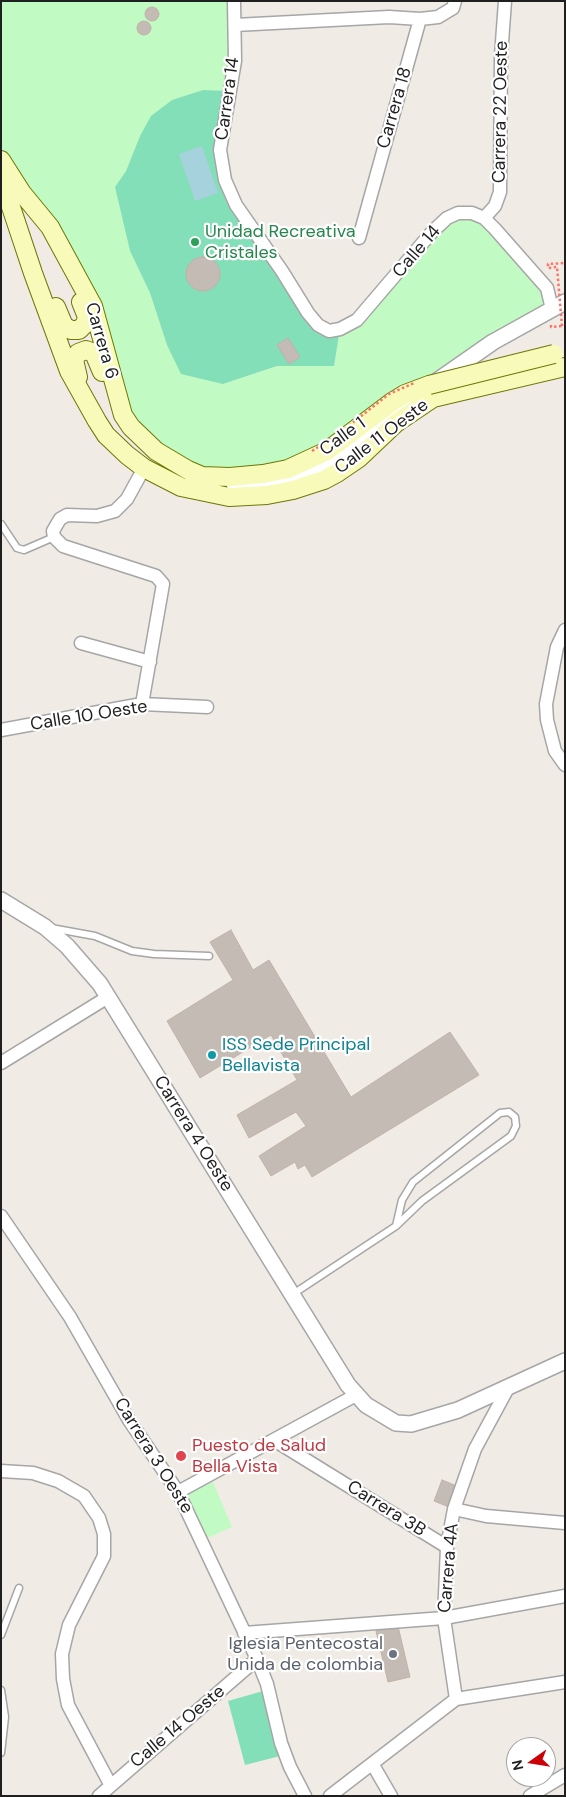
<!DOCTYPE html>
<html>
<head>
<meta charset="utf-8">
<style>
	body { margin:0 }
	#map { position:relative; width:566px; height:1797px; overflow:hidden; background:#f0ece5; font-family:"DM Sans",sans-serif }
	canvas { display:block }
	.frame { position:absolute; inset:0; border:2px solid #1f1f1f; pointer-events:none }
	.north { position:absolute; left:506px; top:1737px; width:50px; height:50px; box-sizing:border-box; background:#fff; border:1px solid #a5a5a5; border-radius:50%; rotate:257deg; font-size:14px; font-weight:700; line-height:20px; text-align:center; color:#1f1f1f }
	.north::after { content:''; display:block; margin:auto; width:18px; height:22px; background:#cd0007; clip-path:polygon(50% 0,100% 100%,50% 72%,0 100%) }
</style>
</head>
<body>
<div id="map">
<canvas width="566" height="1797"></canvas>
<div class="frame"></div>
<div class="north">N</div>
</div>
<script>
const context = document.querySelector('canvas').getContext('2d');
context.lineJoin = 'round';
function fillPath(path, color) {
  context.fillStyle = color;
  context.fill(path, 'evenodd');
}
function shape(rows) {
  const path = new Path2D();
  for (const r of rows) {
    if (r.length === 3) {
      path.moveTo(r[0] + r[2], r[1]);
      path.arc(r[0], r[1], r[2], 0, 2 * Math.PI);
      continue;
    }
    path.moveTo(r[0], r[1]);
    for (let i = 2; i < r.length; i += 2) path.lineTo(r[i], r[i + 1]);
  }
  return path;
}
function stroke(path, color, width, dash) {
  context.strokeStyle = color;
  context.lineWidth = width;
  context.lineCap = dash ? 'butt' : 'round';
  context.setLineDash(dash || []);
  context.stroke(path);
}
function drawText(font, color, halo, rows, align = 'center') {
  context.font = font + ' "DM Sans",sans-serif';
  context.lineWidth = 4.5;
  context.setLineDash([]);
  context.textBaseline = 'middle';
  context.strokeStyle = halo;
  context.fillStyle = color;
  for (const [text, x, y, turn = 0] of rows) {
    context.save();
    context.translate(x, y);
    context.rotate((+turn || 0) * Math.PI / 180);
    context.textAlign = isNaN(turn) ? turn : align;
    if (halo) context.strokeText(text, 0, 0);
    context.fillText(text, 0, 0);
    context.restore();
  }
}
fillPath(shape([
	[1,1,234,1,231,91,203,90,173,100,152,116,140,136,126,171,115,187,130,251,150,293,167,345,172,354,223,384,277,366,334,366,340,329,447,218,472,213,523,261,552,309,314,458,202,476,131,427,93,306,1,160],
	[213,1482,232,1527,203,1540,184,1495]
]), '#c2fac4');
fillPath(shape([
	[203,90,231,91,225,115,225,180,318,325,340,329,334,366,277,366,223,384,181,374,167,345,150,293,130,251,115,187,126,171,140,136,151,116,172,100],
	[263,1691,280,1756,245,1765,228,1701]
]), '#83dfb8');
fillPath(shape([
	[202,146,218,193,195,201,179,154]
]), '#a5d2dd');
const building = shape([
	[152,14,7],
	[144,28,7],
	[203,274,17],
	[288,338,300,357,289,364,277,345,288,338],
	[231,930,253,970,269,960,351,1097,450,1032,479,1075,312,1177,305,1165,298,1169,295,1162,271,1176,259,1156,306,1126,296,1112,249,1138,237,1115,297,1080,271,1035,200,1078,167,1021,233,980,210,942,231,930],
	[442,1480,457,1486,449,1507,434,1501,442,1480],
	[398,1626,410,1677,388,1682,376,1631,398,1626]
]);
fillPath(building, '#c4bbb4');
stroke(building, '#c1b2a7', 1);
const service = shape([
	[1,524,17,548,24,550,54,537],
	[51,928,95,936,132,951,154,954,209,956],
	[293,1294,396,1226,422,1201,511,1136,516,1126,515,1117,509,1112,500,1113,413,1182,402,1200,396,1226],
	[1,1635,19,1588],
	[1,1690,5,1717,1,1753]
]);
const minor = shape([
	[234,1,235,61,220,150,225,180,236,205,282,271,308,313,318,325,329,331,340,329,357,320,432,232,447,218,458,213,472,213,484,218,495,229,547,288,552,309],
	[235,25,389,17,420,19,438,17,453,8,455,1],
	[484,218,495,206,500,192,501,56,505,1],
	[359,238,420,19],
	[565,630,557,647,546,704,547,720,555,751,565,765],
	[81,643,150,662],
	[142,704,163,584,156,576,63,546,54,537,53,531,60,519,67,515,97,516,115,511,127,499,144,468],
	[1,730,142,704,207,707],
	[1,1063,108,997],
	[1,1216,70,1317,129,1420,178,1492,257,1659,267,1684,281,1743,290,1767,305,1796],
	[274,1440,447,1547],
	[1,1471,33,1473,58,1481,84,1496,99,1518,104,1534,104,1556,69,1625,62,1654,63,1679,68,1705,110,1784],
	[178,1492,356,1395],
	[454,1509,486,1516,565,1523],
	[244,1633,444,1618,565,1596],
	[456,1699,444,1618,447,1547,454,1509,475,1449,508,1388],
	[373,1765,391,1796],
	[99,1796,257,1659],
	[330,1796,456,1699,565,1682],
	[530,1796,565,1775]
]);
const tertiary = shape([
	[437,381,493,342,565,302],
	[234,484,265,483,320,471,363,443,397,409,416,396],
	[1,900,45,927,67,946,100,984,348,1385,366,1405,396,1423,411,1424,458,1410,565,1361]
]);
const secondary = shape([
	[1,160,22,193,50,227,93,306,123,415,131,427,156,451,188,470,202,476,230,477,263,474,288,469,327,451,392,402,405,394,429,385],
	[1,177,33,273,69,371,97,421,106,435,127,455,144,468,181,487,229,497,267,495,293,490,324,480,337,473,359,458,396,423,433,398,565,367],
	[56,307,64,326,71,330,79,330,85,324,87,317,81,302],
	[78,377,74,360,78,353,86,350,94,353,102,372]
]);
stroke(service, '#a6a6a6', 9);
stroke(minor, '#a6a6a6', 15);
stroke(tertiary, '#a6a6a6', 18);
stroke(secondary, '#6e7705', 20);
stroke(shape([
	[551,325,551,327,562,326]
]), '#fa756b', 2.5, [2.5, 2.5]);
stroke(service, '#fff', 6);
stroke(minor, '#fff', 12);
stroke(tertiary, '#fff', 15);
stroke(secondary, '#f8fab9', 18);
const secondaryBridge = shape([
	[429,385,554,354]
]);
stroke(secondaryBridge, '#6e7705', 20, []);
stroke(shape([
	[562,326,557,267,548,268,548,264,565,263],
	[312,451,340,433,389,394,414,383]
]), '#fa756b', 2.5, [2.5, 2.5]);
stroke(secondaryBridge, '#f8fab9', 18);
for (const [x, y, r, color] of [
	[195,242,5,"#2e9e5b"],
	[212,1055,5,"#0f9aa8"],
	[181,1456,6,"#e0444e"],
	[393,1654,5,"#6b7280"]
]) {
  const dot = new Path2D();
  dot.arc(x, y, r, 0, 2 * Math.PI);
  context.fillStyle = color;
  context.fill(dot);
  stroke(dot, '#fff', 2);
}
drawText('18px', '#1f1f1f', '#fff', [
	["Carrera 14",228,99,-82],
	["Carrera 18",395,108,-74],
	["Carrera 22 Oeste",501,112,-89],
	["Calle 14",417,252,-49],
	["Carrera 6",101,341,74],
	["Calle 1",343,437,-36],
	["Calle 11 Oeste",382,437,-37],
	["Calle 10 Oeste",89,716,-9],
	["Carrera 4 Oeste",193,1134,58],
	["Carrera 3 Oeste",153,1456,58],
	["Carrera 3B",386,1509,32],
	["Carrera 4A",449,1568,-85],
	["Calle 14 Oeste",178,1727,-40]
]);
drawText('18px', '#27864d', '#fff', [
	["Unidad Recreativa",205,232],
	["Cristales",205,253]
], 'left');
drawText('18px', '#0d838f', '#fff', [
	["ISS Sede Principal",222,1045],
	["Bellavista",222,1066]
], 'left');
drawText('18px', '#be3a42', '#fff', [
	["Puesto de Salud",192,1446],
	["Bella Vista",192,1467]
], 'left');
drawText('18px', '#5b616d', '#fff', [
	["Iglesia Pentecostal",383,1644],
	["Unida de colombia",383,1665]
], 'right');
</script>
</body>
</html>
